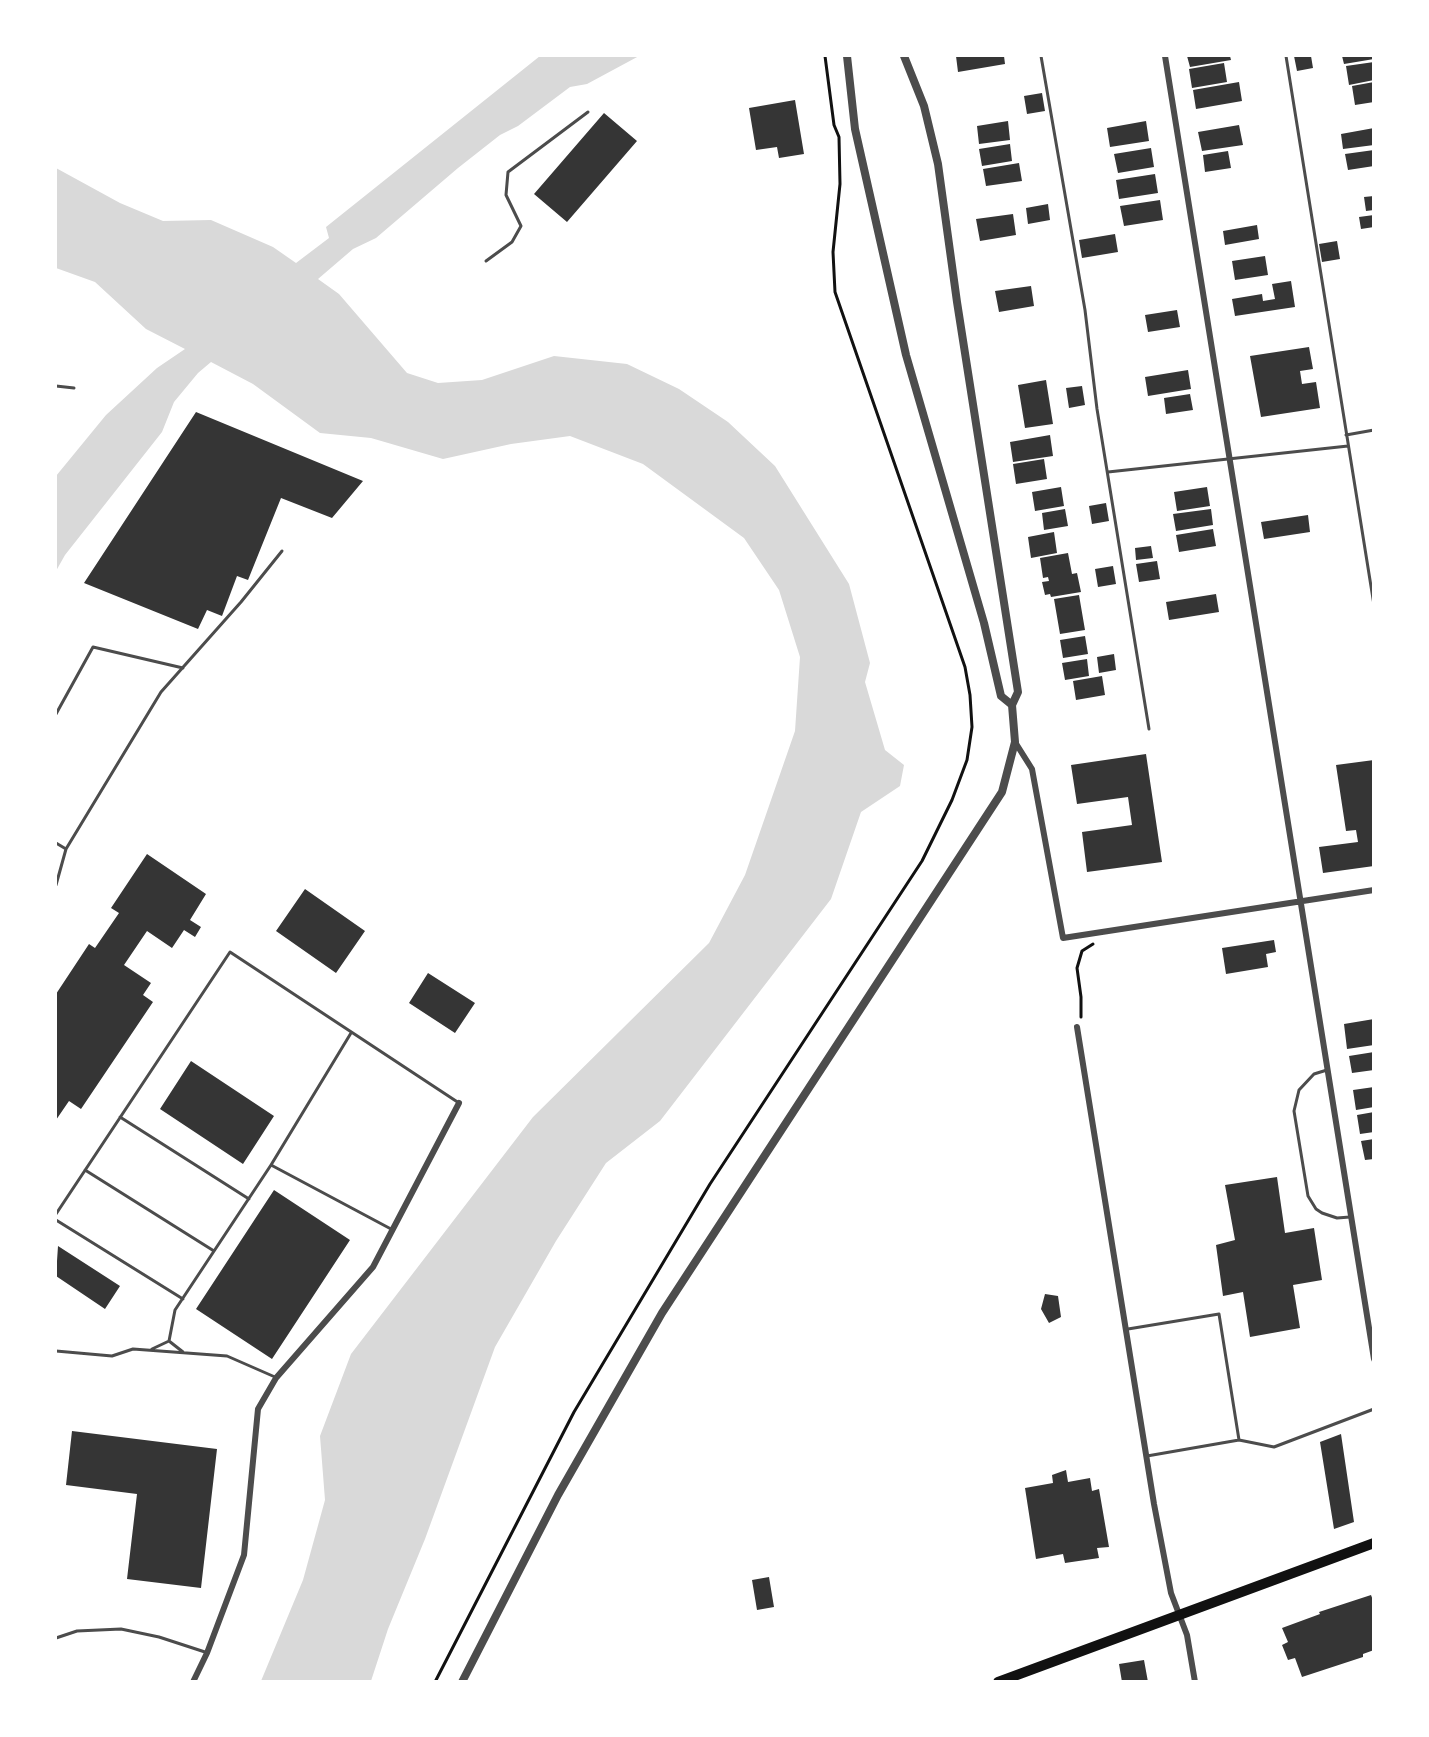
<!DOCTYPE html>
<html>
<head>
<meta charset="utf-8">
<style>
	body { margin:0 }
	#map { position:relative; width:1429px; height:1737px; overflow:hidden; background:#fff; font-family:Spectral,serif }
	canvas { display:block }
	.frame { position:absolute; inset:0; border:57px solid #fff; pointer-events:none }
</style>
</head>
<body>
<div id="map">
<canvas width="1429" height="1737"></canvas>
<div class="frame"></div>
</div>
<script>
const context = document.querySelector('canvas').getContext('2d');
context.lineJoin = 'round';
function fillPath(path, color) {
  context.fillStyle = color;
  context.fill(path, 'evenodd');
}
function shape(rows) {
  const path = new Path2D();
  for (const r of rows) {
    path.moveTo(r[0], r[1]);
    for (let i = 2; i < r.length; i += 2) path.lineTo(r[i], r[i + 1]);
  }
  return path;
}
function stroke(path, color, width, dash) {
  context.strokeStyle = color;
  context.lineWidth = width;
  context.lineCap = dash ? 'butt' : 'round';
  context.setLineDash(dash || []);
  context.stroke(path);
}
fillPath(shape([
	[540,56,639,56,587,84,570,87,518,126,500,135,458,168,376,238,353,249,318,279,339,294,407,373,438,383,482,380,554,356,627,364,679,389,728,422,775,466,849,584,870,663,865,682,885,750,904,765,900,786,861,812,831,899,660,1121,606,1163,556,1241,495,1347,425,1539,388,1629,371,1681,261,1681,303,1580,325,1500,320,1436,351,1354,533,1117,709,943,745,875,795,731,800,657,779,590,744,538,643,464,570,436,511,444,443,459,371,438,320,433,253,384,211,362,198,373,174,402,162,432,65,555,56,571,56,476,106,415,157,368,185,349,146,329,95,282,56,268,56,168,120,203,163,221,211,220,273,247,296,263,329,238,326,227]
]), '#d9d9d9');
fillPath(shape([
	[956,56,1004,56,1005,64,958,72],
	[1187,56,1230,56,1231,60,1190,67],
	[1294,56,1311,56,1313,68,1297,71],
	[1342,56,1374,56,1374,59,1344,64],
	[1374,62,1374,80,1349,85,1346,66],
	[1224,63,1227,82,1192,88,1189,69],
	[1239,82,1242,101,1196,109,1193,90],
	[1374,82,1374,102,1355,105,1352,86],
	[1042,93,1045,111,1027,114,1024,96],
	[795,100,804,154,779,158,777,147,756,150,749,108],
	[604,113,637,141,567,222,534,194],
	[1008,121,1010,140,979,144,977,126],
	[1146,121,1149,141,1110,147,1107,128],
	[1239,125,1243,145,1202,151,1198,132],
	[1374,128,1374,145,1343,149,1341,134],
	[1010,144,1012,161,982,166,979,149],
	[1151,148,1154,167,1118,173,1114,154],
	[1374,150,1374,166,1348,170,1345,154],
	[1228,151,1231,168,1205,172,1203,155],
	[1019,163,1022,181,986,186,983,169],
	[1155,174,1158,193,1119,199,1116,180],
	[1374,196,1374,210,1366,211,1364,197],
	[1160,200,1163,220,1124,226,1120,206],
	[1048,204,1050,220,1028,224,1026,208],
	[1013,214,1016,235,980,241,976,219],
	[1374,215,1374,227,1361,229,1359,217],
	[1257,225,1259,239,1225,245,1223,231],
	[1115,234,1118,252,1082,258,1079,240],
	[1337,241,1340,259,1322,262,1319,244],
	[1265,256,1268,275,1235,280,1232,261],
	[1291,281,1295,307,1235,316,1232,299,1262,294,1263,301,1275,299,1272,284],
	[1031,286,1034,306,999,312,995,291],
	[1177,310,1180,327,1148,332,1145,315],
	[1309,347,1313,369,1300,371,1302,384,1316,382,1320,408,1261,417,1250,356],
	[1188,370,1191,389,1148,396,1145,377],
	[1046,380,1053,424,1025,428,1018,385],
	[1082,386,1085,405,1069,408,1066,388],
	[1190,394,1193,410,1166,414,1164,398],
	[196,412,363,481,332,518,281,498,248,580,237,576,222,616,207,610,198,629,84,583],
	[1050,435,1053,456,1013,462,1010,442],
	[1044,459,1047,479,1016,484,1013,464],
	[1061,487,1064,506,1035,511,1032,492],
	[1207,487,1210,506,1177,511,1174,492],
	[1106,503,1109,521,1092,524,1089,506],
	[1065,509,1068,526,1044,530,1042,513],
	[1211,509,1213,525,1176,531,1173,514],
	[1308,515,1310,532,1264,539,1261,522],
	[1213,529,1216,546,1179,552,1176,535],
	[1054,532,1057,553,1031,558,1028,537],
	[1151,546,1153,558,1136,560,1135,548],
	[1068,553,1072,574,1077,573,1081,592,1051,597,1050,594,1045,595,1042,582,1049,581,1048,577,1043,578,1040,558],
	[1157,561,1160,579,1139,582,1136,564],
	[1113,566,1116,584,1098,587,1095,569],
	[1216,594,1219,612,1169,620,1166,602],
	[1079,595,1085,630,1060,634,1054,599],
	[1085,636,1088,654,1063,658,1060,640],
	[1114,654,1116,670,1099,673,1097,657],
	[1087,659,1089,676,1065,680,1062,663],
	[1102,676,1105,695,1076,700,1073,681],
	[1146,754,1162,862,1087,872,1082,832,1132,825,1128,797,1077,804,1071,765],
	[1374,760,1374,866,1323,873,1319,847,1358,842,1356,830,1346,831,1336,765],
	[147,854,206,894,190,920,201,927,195,937,184,930,172,948,147,931,124,965,151,983,143,995,153,1002,81,1109,69,1101,56,1120,56,994,89,944,95,948,119,913,111,908],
	[305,889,365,931,336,973,276,931],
	[1274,940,1276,952,1266,954,1268,967,1226,974,1222,948],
	[428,973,475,1003,455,1033,409,1003],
	[1374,1019,1374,1045,1347,1049,1344,1024],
	[1374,1052,1374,1070,1352,1073,1349,1056],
	[191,1061,274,1116,243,1164,160,1109],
	[1374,1087,1374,1107,1356,1110,1353,1090],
	[1374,1112,1374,1132,1360,1134,1357,1115],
	[1374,1139,1374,1159,1365,1160,1361,1141],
	[1277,1177,1285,1233,1314,1228,1322,1280,1293,1285,1300,1328,1250,1337,1243,1292,1223,1296,1216,1245,1235,1240,1225,1185],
	[274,1190,350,1240,272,1359,196,1309],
	[58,1246,120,1286,105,1309,56,1276],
	[1045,1294,1058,1296,1061,1317,1049,1323,1041,1309],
	[72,1431,217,1449,201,1588,127,1579,137,1494,66,1485],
	[1341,1434,1354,1522,1334,1529,1320,1442],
	[1066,1470,1068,1482,1090,1478,1092,1491,1099,1489,1109,1547,1097,1548,1099,1558,1065,1563,1063,1554,1036,1559,1025,1488,1053,1483,1052,1475],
	[769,1577,774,1607,757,1610,752,1580],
	[1371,1595,1374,1603,1374,1650,1363,1654,1363,1657,1302,1677,1295,1658,1288,1660,1282,1645,1288,1642,1282,1628,1320,1614,1319,1612],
	[1144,1660,1148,1682,1122,1682,1119,1664]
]), '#353535');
stroke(shape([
	[1081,1017,1081,997,1077,968,1082,951,1093,944],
	[435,1682,574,1412,710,1184,922,861,952,800,967,760,972,727,970,695,965,667,835,292,833,252,840,184,839,137,834,125,825,56]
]), '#111', 3);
stroke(shape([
	[1041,56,1085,310,1097,409,1149,729],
	[1286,56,1374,605],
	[486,261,512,242,521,226,506,195,508,172,588,112],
	[56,386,74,388],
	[1346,435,1374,430],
	[1108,472,1348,446],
	[56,714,93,647,183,668],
	[56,843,66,849],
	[56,885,66,849,161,692,241,602,282,551],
	[351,1033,271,1165,391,1229],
	[1327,1070,1314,1074,1299,1090,1294,1111,1308,1196,1316,1209,1322,1213,1337,1218,1350,1217],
	[120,1117,249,1199],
	[85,1170,214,1251],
	[56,1214,230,952,459,1103],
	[56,1220,183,1299],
	[1128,1329,1219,1314,1239,1440],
	[152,1349,169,1341],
	[56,1351,112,1356,133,1349,227,1356,275,1377],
	[183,1352,169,1341,175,1310,271,1165],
	[1147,1456,1239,1440,1274,1447,1374,1409],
	[56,1638,77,1631,121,1629,159,1637,205,1652]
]), '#4c4c4c', 3);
stroke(shape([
	[1165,56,1374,1359],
	[1015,742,1032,769,1063,938,1374,890],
	[1077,1027,1154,1504,1171,1593,1187,1635,1195,1682],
	[193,1682,207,1653,244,1555,258,1409,276,1378,373,1267,459,1103]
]), '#4c4c4c', 6);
stroke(shape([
	[847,56,855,129,906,355,984,623,1001,696,1012,705],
	[904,56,924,106,938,164,957,302,1018,692,1012,705],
	[462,1682,558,1495,662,1313,1002,792,1015,742,1012,705]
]), '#4c4c4c', 8);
stroke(shape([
	[998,1682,1374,1543]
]), '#111', 10);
</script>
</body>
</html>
